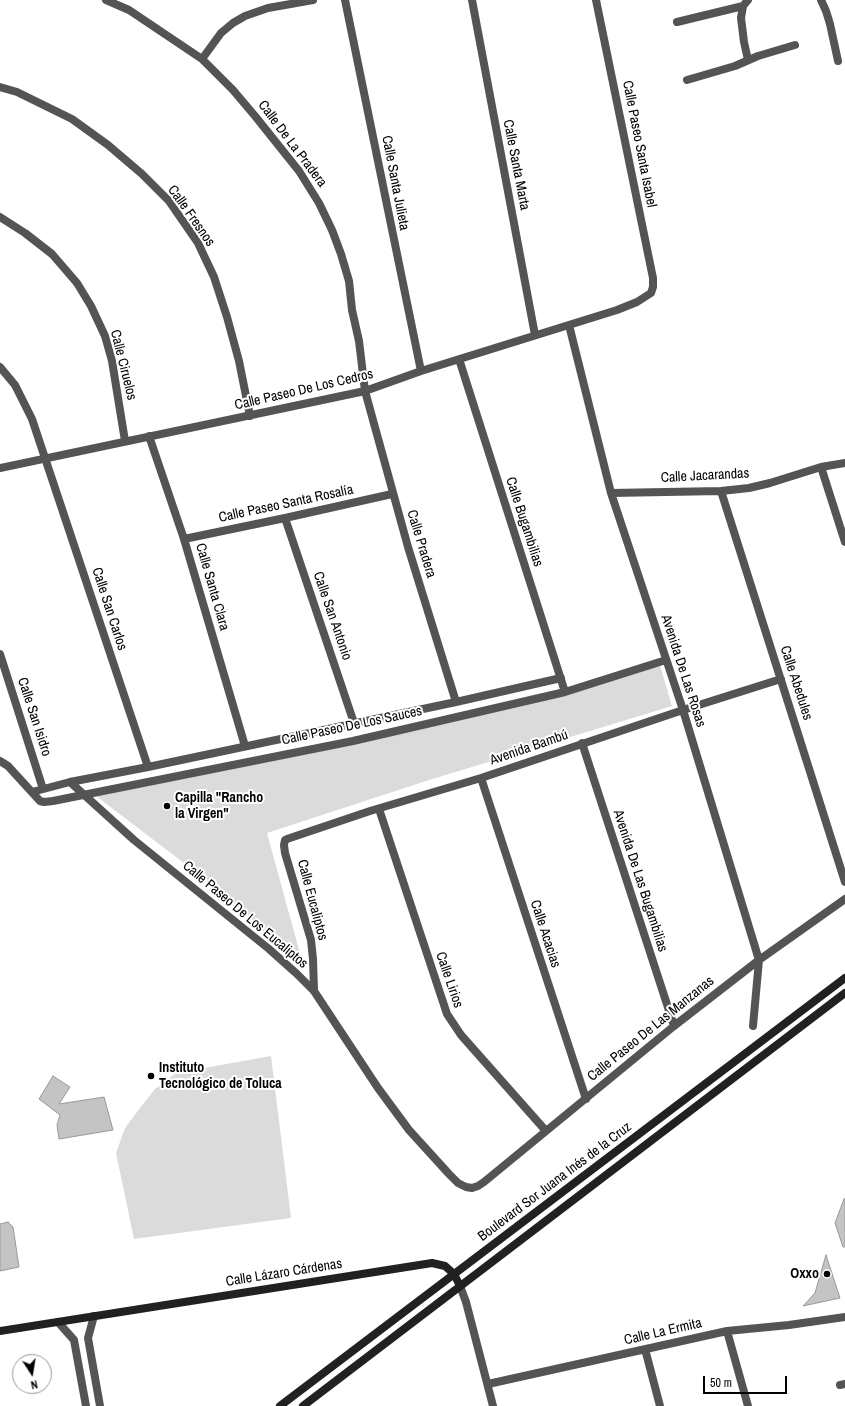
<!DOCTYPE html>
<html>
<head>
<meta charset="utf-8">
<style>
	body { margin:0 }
	#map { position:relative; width:845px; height:1406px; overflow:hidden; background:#fff; font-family:"Archivo Narrow",sans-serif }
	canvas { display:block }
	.north { position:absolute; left:12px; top:1354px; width:40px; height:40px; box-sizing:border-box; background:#fff; border:1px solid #999; border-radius:50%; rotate:168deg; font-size:11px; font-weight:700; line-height:16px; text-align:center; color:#000 }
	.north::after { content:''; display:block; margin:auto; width:14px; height:18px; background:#000; clip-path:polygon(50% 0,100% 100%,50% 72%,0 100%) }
	.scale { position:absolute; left:703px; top:1376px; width:84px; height:18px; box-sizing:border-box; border:2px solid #000; border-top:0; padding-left:5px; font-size:12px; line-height:14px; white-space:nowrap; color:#000; -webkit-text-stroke:3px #fff; paint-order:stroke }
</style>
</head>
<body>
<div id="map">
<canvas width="845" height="1406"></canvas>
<div class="north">N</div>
<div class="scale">50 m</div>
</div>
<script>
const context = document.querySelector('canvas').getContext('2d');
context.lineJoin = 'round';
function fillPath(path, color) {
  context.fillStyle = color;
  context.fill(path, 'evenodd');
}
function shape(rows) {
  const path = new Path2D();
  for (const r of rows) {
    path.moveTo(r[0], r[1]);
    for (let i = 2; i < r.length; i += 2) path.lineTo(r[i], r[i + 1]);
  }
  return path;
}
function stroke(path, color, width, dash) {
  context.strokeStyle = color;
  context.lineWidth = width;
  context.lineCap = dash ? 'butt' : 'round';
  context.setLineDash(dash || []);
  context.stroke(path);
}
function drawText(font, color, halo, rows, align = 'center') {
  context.font = font + ' "Archivo Narrow",sans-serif';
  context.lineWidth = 4;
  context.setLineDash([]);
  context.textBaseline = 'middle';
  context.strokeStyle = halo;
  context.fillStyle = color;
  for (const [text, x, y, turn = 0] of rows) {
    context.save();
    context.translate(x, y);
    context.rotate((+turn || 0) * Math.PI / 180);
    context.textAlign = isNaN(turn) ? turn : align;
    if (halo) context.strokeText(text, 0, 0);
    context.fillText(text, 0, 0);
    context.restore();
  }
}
fillPath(shape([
	[660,665,672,706,426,781,267,833,304,968,214,886,96,796,556,698],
	[271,1056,291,1218,134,1239,116,1153,125,1128,140,1108,155,1089,176,1073]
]), '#dbdbdb');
const building = shape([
	[53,1076,70,1087,59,1104,104,1097,113,1130,59,1139,57,1125,60,1115,39,1099,53,1076],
	[844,1199,845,1199,845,1247,843,1247,835,1223,844,1199],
	[8,1222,13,1227,19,1267,0,1271,0,1224,8,1222],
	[826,1255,840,1298,803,1306,815,1293,826,1255]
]);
fillPath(building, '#c4c4c4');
stroke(building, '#989898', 1);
stroke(shape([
	[106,0,129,10,202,59,233,90,255,116,299,171,319,203,332,230,341,254,349,281,352,310,359,341,365,391,408,547,456,702],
	[345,0,421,371],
	[472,0,535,335],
	[748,0,743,6,741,18,744,42,748,60],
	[821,0,826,11,830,24,838,61],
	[677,22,743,6],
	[202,59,221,33,233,23,245,16,268,8,313,0],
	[687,80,735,66,758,56,795,45],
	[0,87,17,92,72,119,108,145,142,174,169,201,198,243,214,277,227,317,239,361,250,416],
	[0,217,25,233,52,254,77,283,91,306,105,336,112,361,125,441],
	[569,325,611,493,683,710,759,960,753,1026],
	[459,359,565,692],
	[0,367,15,385,32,419,148,767],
	[149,436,184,539,245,746],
	[821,467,845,542],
	[0,468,365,391,421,371,617,310,637,302,651,293,653,287,653,278,596,0],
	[721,491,845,882],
	[611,493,721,491,749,488,770,483,821,467,845,463],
	[285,518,354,723],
	[184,539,285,518,392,494],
	[0,654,43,789],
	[582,743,674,1026],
	[0,761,8,766,40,801,44,802,53,801,353,741,565,692,666,660],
	[481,778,586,1099],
	[70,782,134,840,269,949,297,974,314,991,378,1088,409,1130,449,1174,458,1183,466,1187,472,1188,478,1186,484,1182,674,1026,759,960,845,899],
	[32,792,70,782,148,767,456,702,561,678],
	[379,809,447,1014,461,1035,546,1131],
	[314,991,313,959,311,940,285,853,284,845,285,840,287,839,370,811,481,778,683,710,781,679],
	[460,1286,466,1302,493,1406],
	[94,1316,88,1338,100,1406],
	[58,1322,74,1340,86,1406],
	[727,1331,748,1406],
	[645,1349,660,1406],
	[488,1384,727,1331,789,1325,845,1317],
	[840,1385,845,1384]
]), '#545454', 8);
stroke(shape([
	[0,1331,432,1263,445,1266,454,1274,460,1286],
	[280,1406,845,978],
	[303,1406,845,993]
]), '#212121', 8);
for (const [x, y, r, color] of [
	[167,806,4,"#000"],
	[151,1076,4,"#000"],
	[827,1274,4,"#000"]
]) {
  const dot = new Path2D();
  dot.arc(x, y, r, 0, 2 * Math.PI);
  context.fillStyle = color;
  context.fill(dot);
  stroke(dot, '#fff', 1.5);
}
drawText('14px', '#000', '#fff', [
	["Calle De La Pradera",292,144,53],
	["Calle Paseo Santa Isabel",639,144,79],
	["Calle Santa Marta",516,165,79],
	["Calle Santa Julieta",395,183,79],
	["Calle Fresnos",191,216,55],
	["Calle Ciruelos",123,365,76],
	["Calle Paseo De Los Cedros",304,390,-13],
	["Calle Jacarandas",705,476,-3],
	["Calle Paseo Santa Rosalía",286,504,-12],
	["Calle Bugambilias",524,522,72],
	["Calle Pradera",421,544,73],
	["Calle Santa Clara",212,587,74],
	["Calle San Carlos",109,609,72],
	["Calle San Antonio",332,616,71],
	["Avenida De Las Rosas",683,671,72],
	["Calle Abedules",796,683,72],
	["Calle San Isidro",34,717,72],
	["Calle Paseo De Los Sauces",352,726,-12],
	["Avenida Bambú",529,748,-19],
	["Avenida De Las Bugambilias",640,881,72],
	["Calle Eucaliptos",312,900,75],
	["Calle Paseo De Los Eucaliptos",245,915,40],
	["Calle Acacias",545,934,72],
	["Calle Lirios",449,980,71],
	["Calle Paseo De Las Manzanas",651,1029,-39],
	["Boulevard Sor Juana Inés de la Cruz",555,1182,-37],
	["Calle Lázaro Cárdenas",284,1273,-9],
	["Calle La Ermita",663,1332,-13]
]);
drawText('bold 14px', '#000', '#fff', [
	["Capilla \"Rancho",175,798],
	["la Virgen\"",175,814],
	["Instituto",159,1068],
	["Tecnológico de Toluca",159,1084],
	["Oxxo",819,1274,"right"]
], 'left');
</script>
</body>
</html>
